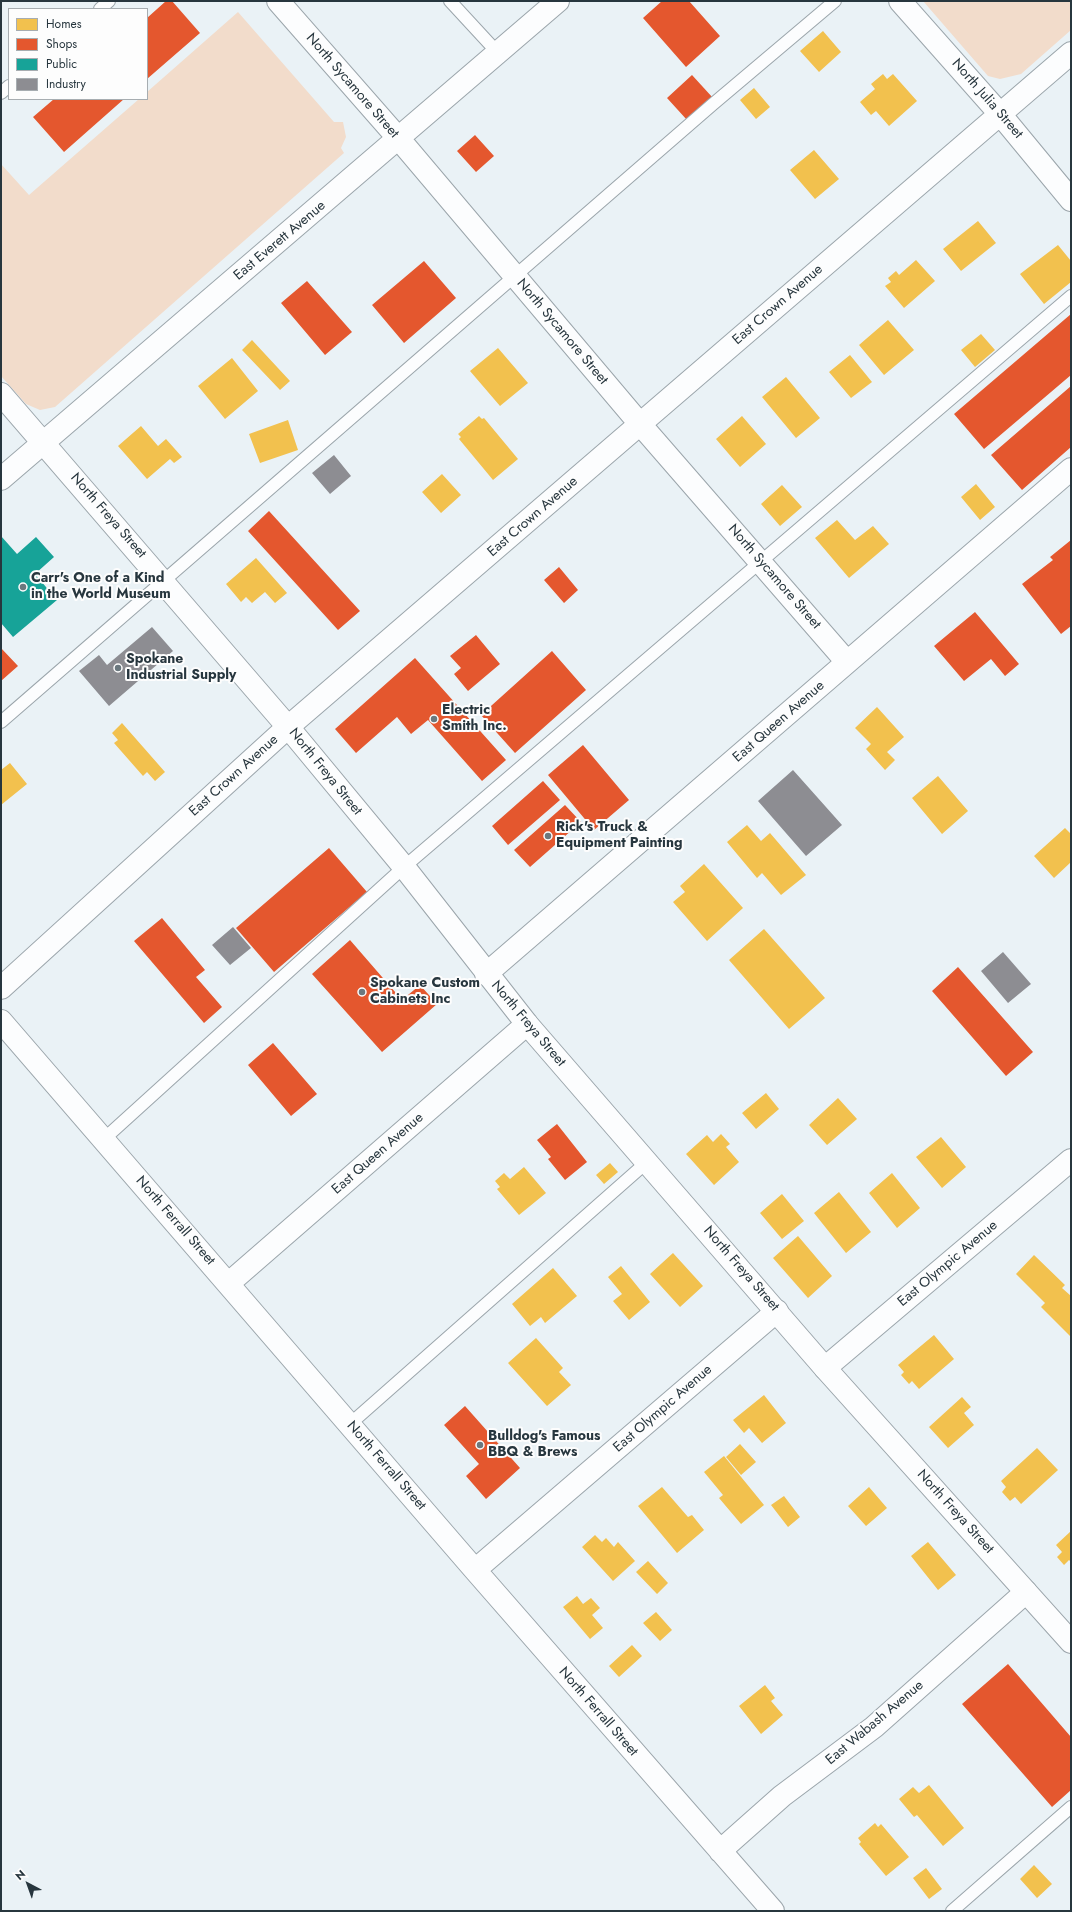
<!DOCTYPE html>
<html>
<head>
<meta charset="utf-8">
<style>
	body { margin:0 }
	#map { position:relative; width:1072px; height:1912px; overflow:hidden; background:#eaf2f6; font-family:Jost,sans-serif }
	canvas { display:block }
	.frame { position:absolute; inset:0; border:2px solid #27363e; pointer-events:none }
	.legend { position:absolute; left:8px; top:8px; width:140px; height:92px; box-sizing:border-box; background:#fdfdfd; border:1px solid #a7adb1; margin:0; padding:5px 7px; list-style:none; font-size:12px; color:#27363e }
	.legend li { display:flex; align-items:center; gap:8px; height:20px }
	.legend b { width:20px; border:1px solid #a7adb1 }
	.north { position:absolute; left:8px; top:1864px; width:40px; height:40px; -webkit-text-stroke:3px #fdfdfd; paint-order:stroke; rotate:319deg; font-size:11px; font-weight:700; line-height:16px; text-align:center; color:#27363e }
	.north::after { content:''; display:block; margin:auto; width:14px; height:18px; background:#27363e; clip-path:polygon(50% 0,100% 100%,50% 72%,0 100%) }
</style>
</head>
<body>
<div id="map">
<canvas width="1072" height="1912"></canvas>
<div class="frame"></div>
<ul class="legend">
<li><b style="height:11px;background:#f2c14e"></b>Homes</li>
<li><b style="height:11px;background:#e4572e"></b>Shops</li>
<li><b style="height:11px;background:#17a398"></b>Public</li>
<li><b style="height:11px;background:#8d8d92"></b>Industry</li>
</ul>
<div class="north">N</div>
</div>
<script>
const context = document.querySelector('canvas').getContext('2d');
context.lineJoin = 'round';
function fillPath(path, color) {
  context.fillStyle = color;
  context.fill(path, 'evenodd');
}
function shape(rows) {
  const path = new Path2D();
  for (const r of rows) {
    path.moveTo(r[0], r[1]);
    for (let i = 2; i < r.length; i += 2) path.lineTo(r[i], r[i + 1]);
  }
  return path;
}
function stroke(path, color, width, dash) {
  context.strokeStyle = color;
  context.lineWidth = width;
  context.lineCap = dash ? 'butt' : 'round';
  context.setLineDash(dash || []);
  context.stroke(path);
}
function drawText(font, color, halo, rows, align = 'center') {
  context.font = font + ' Jost,sans-serif';
  context.lineWidth = 4;
  context.setLineDash([]);
  context.textBaseline = 'middle';
  context.strokeStyle = halo;
  context.fillStyle = color;
  for (const [text, x, y, turn = 0] of rows) {
    context.save();
    context.translate(x, y);
    context.rotate((+turn || 0) * Math.PI / 180);
    context.textAlign = isNaN(turn) ? turn : align;
    if (halo) context.strokeText(text, 0, 0);
    context.fillText(text, 0, 0);
    context.restore();
  }
}
fillPath(shape([
	[923,1,1071,1,1071,30,1021,74,1000,79,988,76],
	[238,12,334,122,343,122,346,137,341,148,344,153,55,407,40,410,26,404,1,376,1,164,29,195,139,99,147,99,147,92]
]), '#f2dccb');
fillPath(shape([
	[823,31,841,52,819,72,800,51],
	[883,74,887,79,893,74,917,101,889,126,876,111,871,115,860,102,875,89,871,84],
	[754,88,770,107,756,119,740,100],
	[814,150,839,179,815,199,790,170],
	[978,221,996,243,961,271,943,249],
	[1058,245,1071,261,1071,282,1044,304,1020,274],
	[916,260,935,281,904,308,885,286,891,282,888,278,896,271,899,275],
	[888,320,914,350,884,375,859,345],
	[981,334,995,350,975,367,961,350],
	[252,340,290,381,280,390,242,350],
	[498,348,528,383,500,406,470,371],
	[850,355,872,382,851,398,829,372],
	[232,358,258,391,225,419,198,386],
	[786,377,820,418,796,438,762,397],
	[479,416,482,419,484,418,518,459,493,480,459,439,461,437,458,434],
	[742,416,766,444,740,467,716,439],
	[288,420,298,450,260,463,249,434],
	[141,426,158,446,166,439,182,457,174,463,170,459,147,479,118,446],
	[442,474,461,495,441,513,422,492],
	[976,484,995,507,980,520,961,497],
	[782,485,802,507,780,526,761,504],
	[837,520,855,540,873,526,889,544,849,578,815,538],
	[256,558,287,593,275,603,265,592,252,603,246,597,241,602,226,584],
	[877,707,904,737,887,752,895,760,885,770,866,749,871,744,855,728],
	[122,723,165,772,155,781,147,772,143,776,114,743,118,740,112,733],
	[10,763,27,784,1,805,1,770],
	[938,776,968,811,942,834,912,798],
	[747,825,761,841,770,833,806,875,781,895,762,873,757,878,727,842],
	[1065,828,1071,834,1071,862,1054,878,1034,856],
	[704,864,743,908,707,941,673,902,685,892,680,886],
	[764,929,825,998,789,1029,729,960],
	[766,1093,779,1109,756,1129,742,1113],
	[838,1098,857,1119,827,1145,809,1125],
	[721,1134,730,1144,726,1147,739,1162,714,1185,686,1154,707,1135,713,1142],
	[941,1137,966,1167,942,1188,916,1157],
	[610,1163,618,1172,604,1184,596,1175],
	[524,1167,546,1193,519,1215,497,1189,500,1187,495,1181,504,1173,510,1179],
	[892,1173,920,1208,897,1228,869,1193],
	[839,1192,871,1232,846,1253,814,1213],
	[782,1194,804,1221,782,1239,760,1213],
	[798,1236,832,1276,808,1298,773,1258],
	[673,1253,703,1286,680,1307,650,1274],
	[1034,1255,1065,1285,1062,1288,1071,1296,1071,1337,1041,1307,1045,1303,1016,1274],
	[621,1266,650,1302,629,1320,613,1301,622,1294,608,1277],
	[553,1268,577,1296,545,1323,541,1317,530,1326,512,1304],
	[934,1335,954,1359,919,1389,912,1381,909,1384,901,1375,904,1372,898,1365],
	[536,1338,563,1368,559,1372,571,1385,547,1406,508,1363],
	[764,1395,786,1423,762,1443,749,1428,744,1433,733,1420],
	[962,1397,971,1407,964,1413,974,1425,948,1448,929,1427],
	[740,1444,756,1462,741,1475,726,1457],
	[1037,1448,1058,1470,1021,1504,1015,1497,1010,1501,1002,1492,1006,1487,1001,1481],
	[724,1456,764,1505,741,1524,719,1498,723,1495,704,1472],
	[662,1487,688,1517,692,1515,704,1530,677,1553,638,1506],
	[869,1487,887,1508,866,1526,848,1506],
	[784,1496,800,1517,788,1527,771,1505],
	[1071,1531,1071,1562,1069,1560,1064,1565,1057,1557,1062,1552,1056,1545],
	[595,1535,602,1542,606,1538,614,1547,618,1542,635,1561,613,1581,582,1547],
	[928,1542,956,1575,938,1590,911,1556],
	[648,1561,668,1583,657,1594,636,1572],
	[577,1596,583,1604,591,1598,600,1608,592,1615,603,1628,590,1639,563,1607],
	[656,1612,672,1630,660,1641,643,1623],
	[632,1645,642,1656,619,1677,609,1666],
	[765,1685,775,1698,771,1701,783,1715,761,1734,739,1706],
	[929,1785,964,1828,943,1846,917,1815,914,1817,899,1799,913,1787,919,1793],
	[875,1823,878,1827,881,1824,909,1857,886,1876,859,1844,861,1842,858,1838],
	[1034,1865,1052,1884,1037,1898,1020,1879],
	[926,1868,942,1889,929,1899,913,1878]
]), '#f2c14e');
fillPath(shape([
	[166,1,172,1,200,33,147,79,147,18],
	[662,1,689,1,720,36,686,67,643,18],
	[692,75,713,98,687,120,667,98],
	[54,99,124,99,64,152,33,117],
	[475,135,494,156,476,172,457,151],
	[424,261,456,298,404,343,372,305],
	[307,281,352,332,325,355,281,303],
	[1071,314,1071,375,984,449,954,414],
	[1071,386,1071,447,1022,490,991,455],
	[269,511,360,611,338,630,248,531],
	[1071,540,1071,626,1061,634,1022,584,1053,560,1050,557],
	[559,567,578,590,564,603,544,580],
	[975,612,1019,664,1005,676,991,659,964,681,934,646],
	[476,635,500,664,468,691,454,674,461,668,450,656],
	[1,648,18,666,1,681],
	[552,651,586,690,515,753,481,715],
	[415,658,506,760,482,781,428,720,411,734,397,717,356,753,335,729],
	[583,745,629,800,594,830,548,775],
	[543,781,560,800,508,845,492,826],
	[565,805,581,822,530,867,514,850],
	[329,848,367,892,274,972,236,928],
	[162,918,205,970,196,977,222,1007,204,1023,134,941],
	[350,940,402,1000,420,985,437,1004,382,1052,312,974],
	[958,967,1033,1052,1006,1076,932,991],
	[273,1043,317,1094,291,1116,248,1065],
	[557,1124,587,1162,565,1180,548,1159,551,1157,537,1140],
	[465,1406,520,1468,486,1499,466,1476,479,1464,444,1425],
	[1008,1664,1071,1737,1071,1790,1052,1807,962,1704]
]), '#e4572e');
fillPath(shape([
	[1,536,17,554,36,537,54,557,35,574,57,600,13,637,1,623]
]), '#17a398');
fillPath(shape([
	[334,455,351,476,330,494,312,473],
	[152,627,173,651,109,706,79,671,99,655,107,665],
	[793,770,842,825,806,856,758,801],
	[233,927,251,948,230,965,212,945],
	[1003,952,1031,984,1008,1003,981,971]
]), '#8d8d92');
const service = shape([
	[450,1,498,53],
	[100,9,109,1],
	[1,93,9,86],
	[1,722,713,104,835,1],
	[104,1139,404,867,1071,296],
	[350,1424,647,1162],
	[952,1911,1071,1807]
]);
const minor = shape([
	[278,1,399,139,640,424,847,662],
	[900,1,1000,114,1071,200],
	[1,479,558,1],
	[486,974,1071,469],
	[1,988,288,727,1071,53],
	[1,1021,475,1570,773,1911],
	[229,1283,527,1024],
	[825,1368,1071,1160],
	[475,1570,777,1311],
	[720,1851,782,1796,874,1727,1026,1592]
]);
const tertiary = shape([
	[1,394,288,727,404,867,527,1024,825,1368,1071,1642]
]);
stroke(service, '#9ba5ab', 14);
stroke(minor, '#9ba5ab', 24);
stroke(tertiary, '#9ba5ab', 24);
stroke(service, '#fcfdfe', 12);
stroke(minor, '#fcfdfe', 22);
stroke(tertiary, '#fcfdfe', 22);
for (const [x, y, r, color] of [
	[23,587,4,"#6b787e"],
	[118,668,4,"#6b787e"],
	[434,719,4,"#6b787e"],
	[548,836,4,"#6b787e"],
	[362,992,4,"#6b787e"],
	[480,1445,4,"#6b787e"]
]) {
  const dot = new Path2D();
  dot.arc(x, y, r, 0, 2 * Math.PI);
  context.fillStyle = color;
  context.fill(dot);
  stroke(dot, '#fdfdfd', 1.5);
}
drawText('14px', '#27363e', '#fdfdfd', [
	["North Sycamore Street",352,86,49],
	["North Julia Street",987,99,49],
	["East Everett Avenue",280,241,-40],
	["East Crown Avenue",778,305,-41],
	["North Sycamore Street",562,332,50],
	["North Freya Street",108,516,49],
	["East Crown Avenue",533,517,-41],
	["North Sycamore Street",774,577,49],
	["East Queen Avenue",779,722,-41],
	["North Freya Street",325,772,51],
	["East Crown Avenue",234,776,-42],
	["North Freya Street",528,1024,50],
	["East Queen Avenue",378,1154,-41],
	["North Ferrall Street",175,1221,49],
	["East Olympic Avenue",948,1264,-40],
	["North Freya Street",741,1269,49],
	["East Olympic Avenue",663,1409,-41],
	["North Ferrall Street",386,1466,49],
	["North Freya Street",955,1512,48],
	["North Ferrall Street",598,1712,49],
	["East Wabash Avenue",875,1723,-40]
]);
drawText('bold 14px', '#27363e', '#fdfdfd', [
	["Carr's One of a Kind",31,579],
	["in the World Museum",31,595],
	["Spokane",126,660],
	["Industrial Supply",126,676],
	["Electric",442,711],
	["Smith Inc.",442,727],
	["Rick's Truck &",556,828],
	["Equipment Painting",556,844],
	["Spokane Custom",370,984],
	["Cabinets Inc",370,1000],
	["Bulldog's Famous",488,1437],
	["BBQ & Brews",488,1453]
], 'left');
</script>
</body>
</html>
